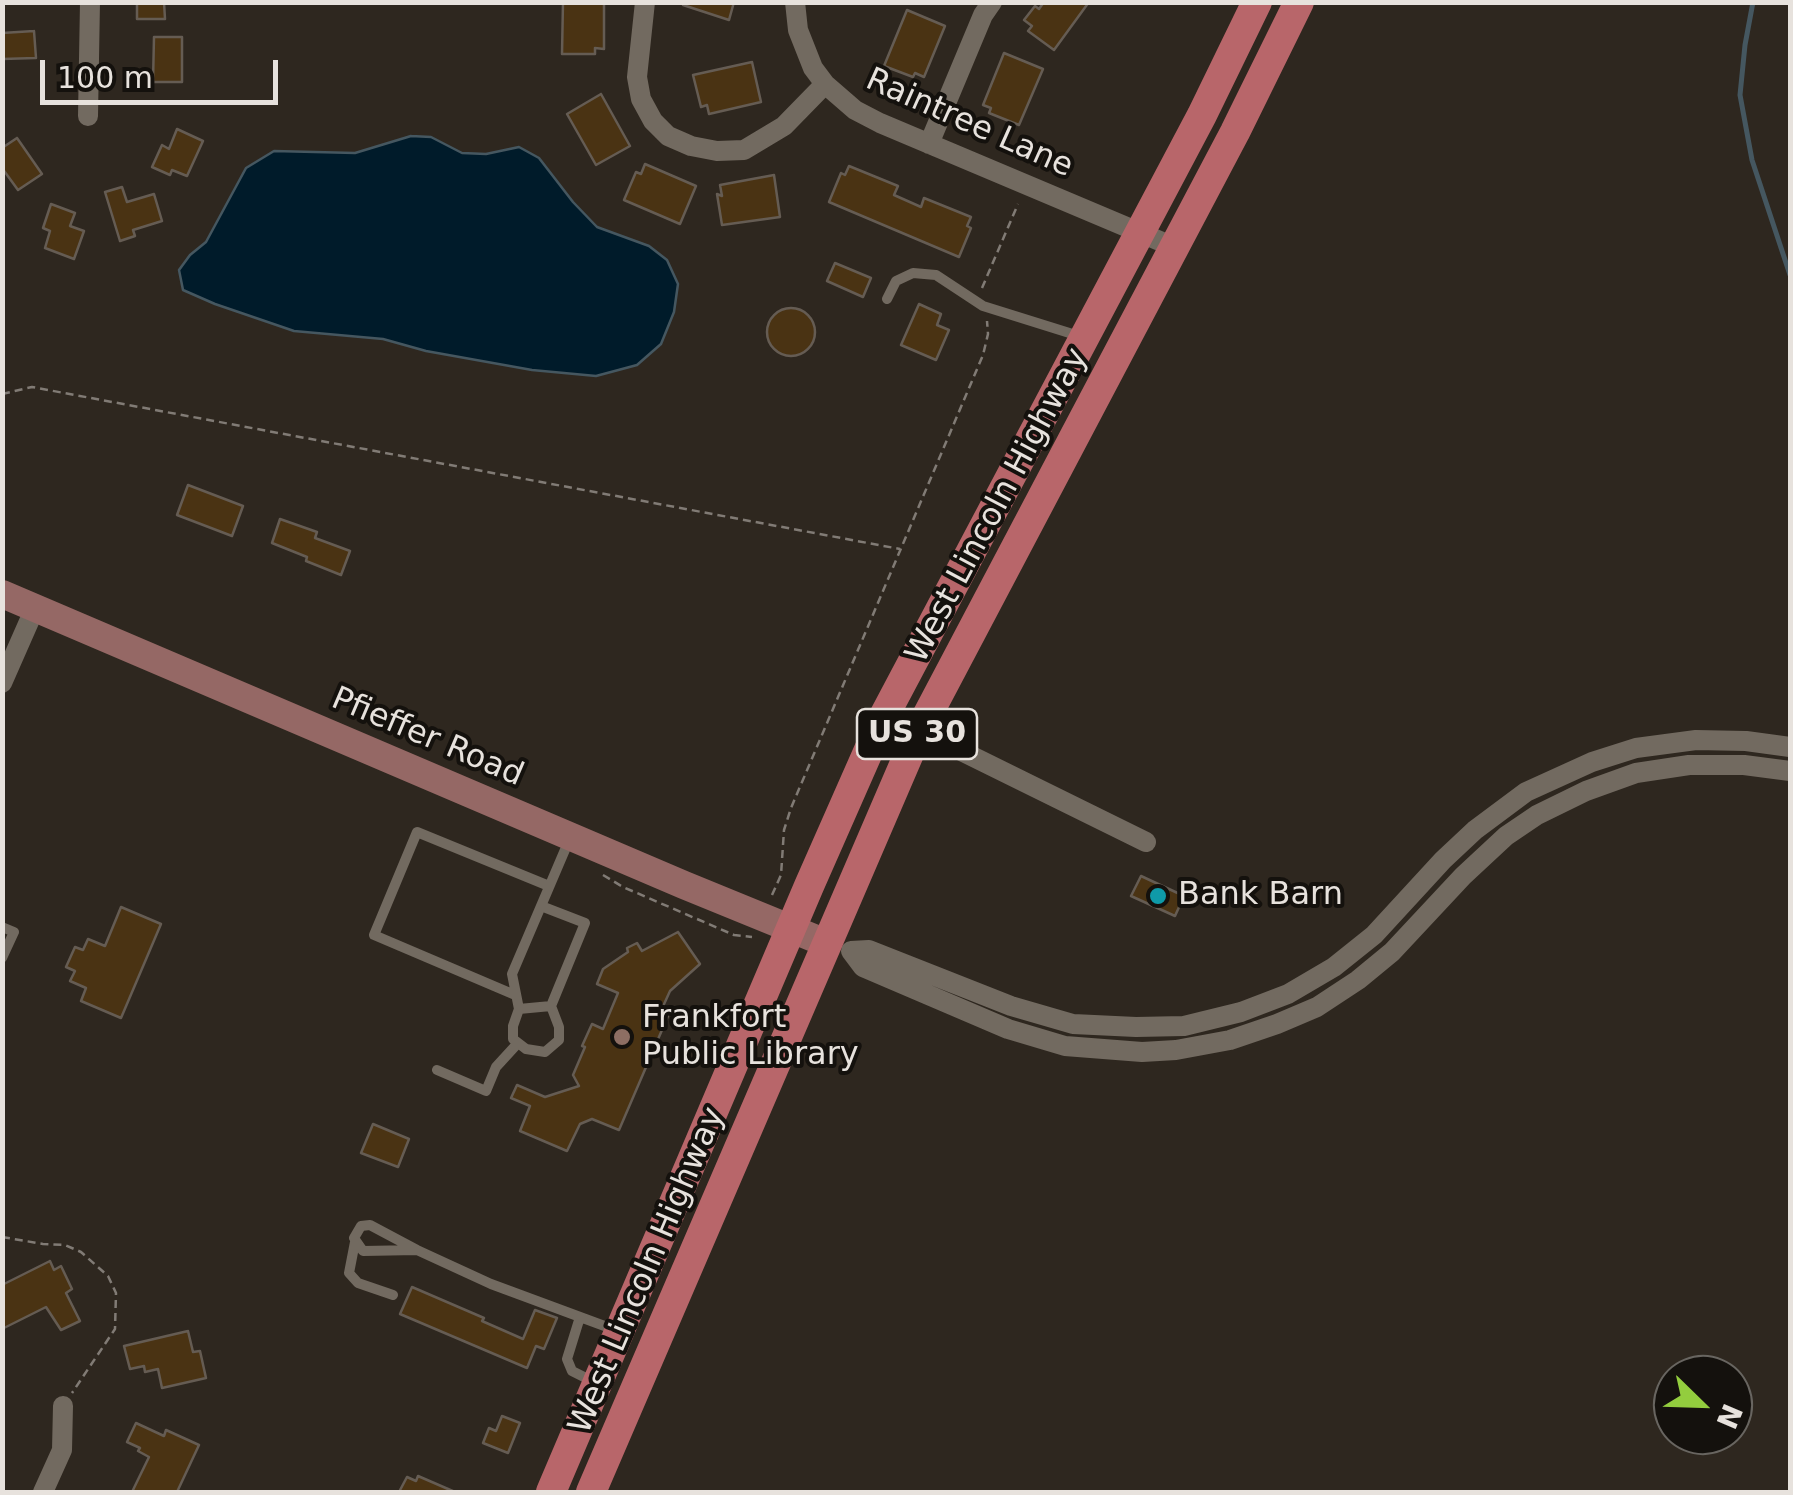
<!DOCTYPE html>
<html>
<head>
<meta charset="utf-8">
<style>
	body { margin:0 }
	#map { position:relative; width:1793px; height:1495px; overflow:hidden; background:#2e271f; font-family:"DejaVu Sans",sans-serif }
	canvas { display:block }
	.frame { position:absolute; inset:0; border:5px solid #e7e2dd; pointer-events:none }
	.north { position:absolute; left:1653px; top:1355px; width:100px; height:100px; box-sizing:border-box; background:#14110d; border:2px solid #686560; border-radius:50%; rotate:113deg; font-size:28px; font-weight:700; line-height:40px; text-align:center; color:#e7e2dd }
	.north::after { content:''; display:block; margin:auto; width:35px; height:45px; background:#93cd3e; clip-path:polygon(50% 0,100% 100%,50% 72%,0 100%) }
	.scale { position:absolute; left:40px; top:60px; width:238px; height:45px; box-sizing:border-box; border:5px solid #e7e2dd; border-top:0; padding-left:12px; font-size:30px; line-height:35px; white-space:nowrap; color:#e7e2dd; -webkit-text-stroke:8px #14110d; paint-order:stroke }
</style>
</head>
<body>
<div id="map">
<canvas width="1793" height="1495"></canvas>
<div class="frame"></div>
<div class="north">N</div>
<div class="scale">100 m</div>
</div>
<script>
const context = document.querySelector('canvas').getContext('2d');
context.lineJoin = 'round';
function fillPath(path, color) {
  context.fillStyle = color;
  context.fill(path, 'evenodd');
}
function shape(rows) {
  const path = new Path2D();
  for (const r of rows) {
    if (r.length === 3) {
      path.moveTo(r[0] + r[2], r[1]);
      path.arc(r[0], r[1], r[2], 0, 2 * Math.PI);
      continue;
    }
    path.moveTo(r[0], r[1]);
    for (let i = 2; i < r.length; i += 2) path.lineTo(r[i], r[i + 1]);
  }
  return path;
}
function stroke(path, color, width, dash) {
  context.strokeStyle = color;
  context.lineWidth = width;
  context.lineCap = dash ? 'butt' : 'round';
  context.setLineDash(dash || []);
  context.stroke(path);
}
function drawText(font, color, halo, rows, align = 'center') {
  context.font = font + ' "DejaVu Sans",sans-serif';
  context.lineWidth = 8;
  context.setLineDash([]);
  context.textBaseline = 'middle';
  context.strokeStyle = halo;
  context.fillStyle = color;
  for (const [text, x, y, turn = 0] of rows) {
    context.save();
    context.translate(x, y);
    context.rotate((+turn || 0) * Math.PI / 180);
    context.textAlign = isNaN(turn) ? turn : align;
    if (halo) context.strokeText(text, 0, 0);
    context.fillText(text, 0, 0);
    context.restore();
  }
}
const water = shape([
	[411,136,431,137,462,153,486,154,519,147,539,158,573,202,597,227,649,246,667,260,678,284,674,312,661,344,637,365,596,376,532,370,426,351,383,339,294,331,215,304,183,290,179,270,190,255,206,242,246,168,274,151,355,153,411,136]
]);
fillPath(water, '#001b2a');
stroke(water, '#455760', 2.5);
stroke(shape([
	[1753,2,1745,45,1740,95,1752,160,1790,275]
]), '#455760', 5);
const building = shape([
	[137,2,164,2,165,19,137,19,137,2],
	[563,2,604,2,604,49,595,48,595,54,562,54,563,2],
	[683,2,734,2,729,20,683,5,683,2],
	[1044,2,1089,2,1054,50,1028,31,1032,26,1024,20,1035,6,1039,9,1044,2],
	[907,10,945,26,924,77,915,73,913,77,884,66,907,10],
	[34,31,36,58,2,59,2,33,34,31],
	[154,37,182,37,182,82,153,82,154,37],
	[1004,53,1043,69,1019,125,989,113,991,108,983,105,1004,53],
	[752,62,761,102,709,114,707,105,701,107,693,75,752,62],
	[601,94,630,146,596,165,567,114,601,94],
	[177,129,203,141,187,176,172,170,170,175,152,167,162,145,169,149,177,129],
	[17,138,42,174,18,190,2,168,2,148,17,138],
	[645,164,696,186,680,224,624,200,636,172,641,174,645,164],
	[849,166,898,186,894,195,921,207,924,198,971,217,967,226,971,228,959,257,829,202,841,173,845,175,849,166],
	[774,175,780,217,722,225,717,194,722,196,720,185,774,175],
	[122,187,127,202,154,194,162,221,133,230,135,236,120,241,105,192,122,187],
	[51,204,75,213,70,226,84,231,74,259,45,248,50,231,43,228,51,204],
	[835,263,871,278,863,297,827,281,835,263],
	[919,304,941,314,937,325,949,330,936,360,901,345,919,304],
	[791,332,24],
	[188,485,243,506,232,536,177,515,188,485],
	[280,519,317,532,315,538,350,551,341,575,306,561,307,557,272,543,280,519],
	[1141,876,1184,896,1175,916,1131,896,1141,876],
	[121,907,161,924,121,1018,81,1001,86,988,70,981,75,971,66,967,75,947,83,950,88,939,105,946,121,907],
	[678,932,700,964,670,991,660,1013,668,1016,619,1130,592,1119,580,1124,567,1151,520,1131,530,1106,511,1098,517,1085,545,1097,579,1086,573,1075,585,1047,582,1046,592,1024,603,1029,618,993,597,984,603,969,628,952,627,948,637,943,642,951,678,932],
	[373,1124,409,1139,398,1167,361,1153,373,1124],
	[50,1261,54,1270,61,1266,72,1289,66,1293,80,1321,61,1330,46,1307,2,1329,2,1285,50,1261],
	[412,1287,484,1318,482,1321,523,1339,535,1310,557,1318,544,1349,536,1346,527,1368,400,1314,412,1287],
	[188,1331,193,1352,200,1351,206,1378,162,1388,158,1369,145,1372,144,1366,130,1369,124,1346,188,1331],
	[502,1416,520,1423,508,1453,483,1443,489,1428,496,1431,502,1416],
	[136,1423,164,1436,166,1430,199,1445,177,1492,132,1492,149,1457,138,1451,140,1448,127,1442,136,1423],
	[418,1476,455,1492,399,1492,407,1477,416,1481,418,1476]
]);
fillPath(building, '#4a3313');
stroke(building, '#655c53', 2.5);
stroke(shape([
	[982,288,1018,204],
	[2,394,32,387,900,549],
	[603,875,623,887,734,935,752,937],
	[772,895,781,875,784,830,791,808,983,355,988,334,987,321],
	[2,1237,43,1244,65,1245,81,1252,108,1276,116,1293,115,1329,72,1393]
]), '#817b75', 2.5, [8, 5]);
stroke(shape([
	[887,299,896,281,913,273,936,275,983,306,1079,336],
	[541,906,585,923,551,1006,559,1027,559,1040,545,1052,526,1049,513,1039,513,1026,519,1009,512,974,570,838],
	[2,927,14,932,2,958],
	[515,995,374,935,417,832,549,886],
	[519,1009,551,1006],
	[437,1070,486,1091,496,1067,518,1043],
	[355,1242,349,1273,358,1283,393,1295],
	[417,1250,363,1251,354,1238,361,1226,370,1225,417,1250,491,1284,618,1331],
	[580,1317,567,1359,572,1371,592,1381]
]), '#726a60', 10);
stroke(shape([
	[645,2,637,77,641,99,653,121,668,136,691,146,717,151,744,150,784,126,825,84],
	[795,2,798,30,813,68,825,84,855,110,880,123,1174,247],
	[88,116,90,2],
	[929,144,983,15,992,2],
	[2,683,35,608],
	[917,735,935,738,1146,842],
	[1790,747,1746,741,1696,740,1636,748,1592,762,1526,792,1475,830,1443,860,1374,935,1334,967,1288,994,1241,1012,1184,1026,1136,1027,1073,1024,1011,1006,869,950,851,951,863,967,1008,1029,1065,1046,1142,1052,1176,1050,1230,1040,1277,1024,1317,1007,1358,980,1392,952,1463,876,1506,836,1537,815,1586,791,1636,773,1689,765,1744,765,1790,771],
	[43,1492,62,1450,63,1406]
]), '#726a60', 20);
stroke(shape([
	[2,594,684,885,826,943]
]), '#956865', 28);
stroke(shape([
	[551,1492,809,886,883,718,1202,115,1257,2],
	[591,1492,917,735,1235,132,1299,2]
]), '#b8666a', 30);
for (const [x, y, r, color] of [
	[1158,896,10,"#0f9aa8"],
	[622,1037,10,"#8d6e63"]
]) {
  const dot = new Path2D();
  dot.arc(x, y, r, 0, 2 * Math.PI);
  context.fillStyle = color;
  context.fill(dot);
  stroke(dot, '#14110d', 4);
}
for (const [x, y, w] of [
	[917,734,120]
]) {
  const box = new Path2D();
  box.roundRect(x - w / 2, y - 25, w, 50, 8);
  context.fillStyle = '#14110d';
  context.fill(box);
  stroke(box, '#e7e2dd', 2.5);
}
drawText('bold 30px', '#e7e2dd', null, [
	["US 30",917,734]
]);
drawText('32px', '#e7e2dd', '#14110d', [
	["Raintree Lane",969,124,24],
	["West Lincoln Highway",998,506,-62],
	["Pfieffer Road",427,738,23],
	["West Lincoln Highway",648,1271,-67]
]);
drawText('32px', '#e7e2dd', '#14110d', [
	["Bank Barn",1178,896],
	["Frankfort",642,1019],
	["Public Library",642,1056]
], 'left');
</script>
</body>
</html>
